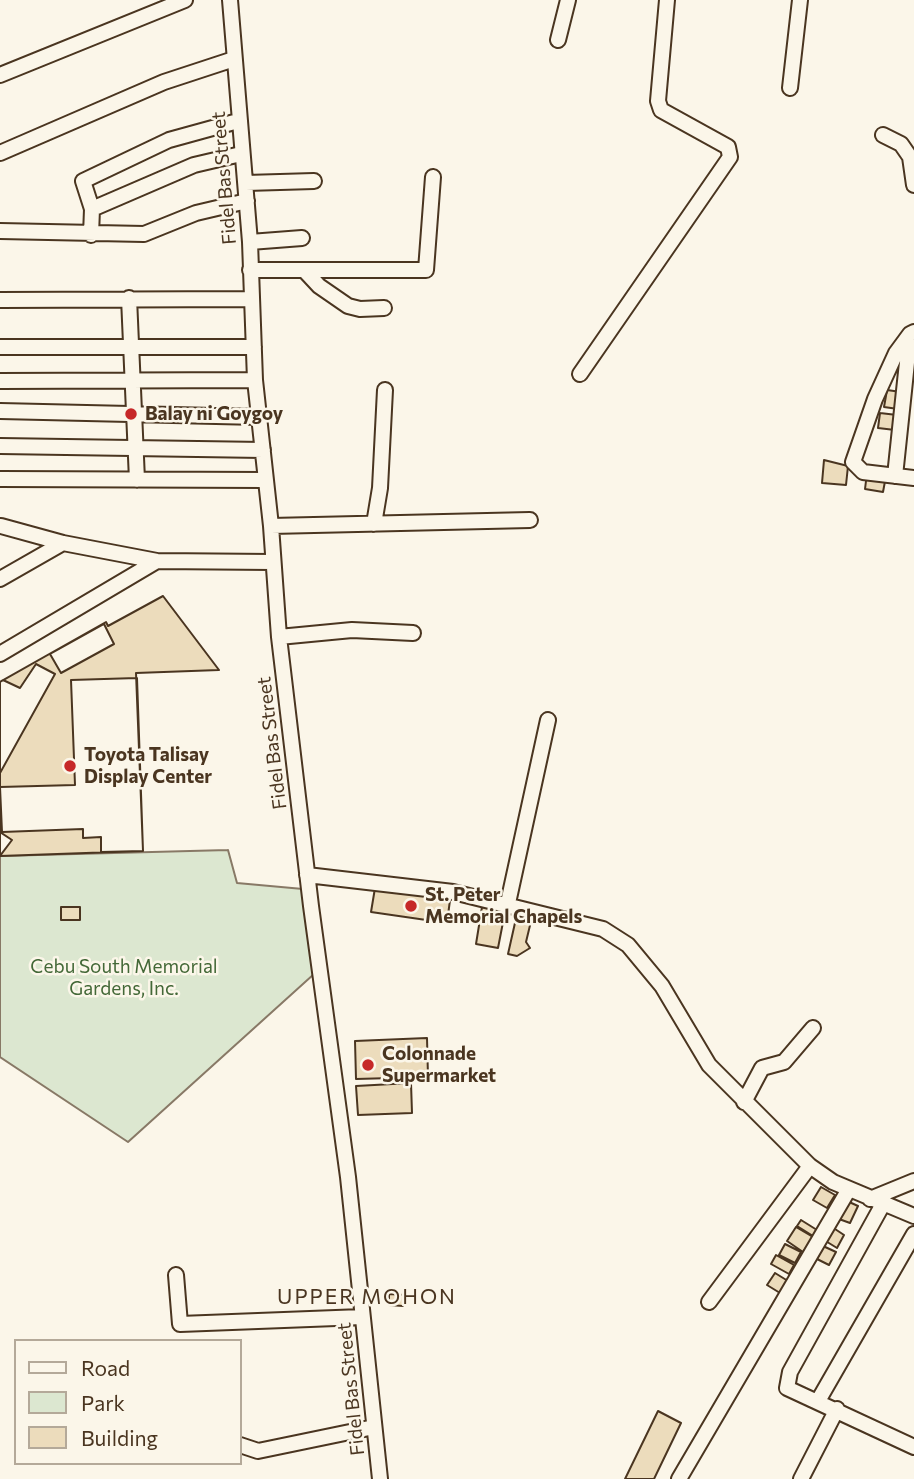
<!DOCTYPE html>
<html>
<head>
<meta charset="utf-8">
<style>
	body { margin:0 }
	#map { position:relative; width:914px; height:1479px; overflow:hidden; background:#fbf6e9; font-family:Commissioner,sans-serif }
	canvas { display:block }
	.legend { position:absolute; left:14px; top:1339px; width:228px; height:126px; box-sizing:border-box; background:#fbf6e9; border:2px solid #b4a999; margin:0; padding:9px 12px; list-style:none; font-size:21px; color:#4a3520 }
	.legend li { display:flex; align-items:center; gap:14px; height:35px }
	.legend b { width:35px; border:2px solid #b4a999 }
</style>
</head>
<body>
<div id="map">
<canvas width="914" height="1479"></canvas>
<ul class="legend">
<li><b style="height:9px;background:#fbf6e9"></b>Road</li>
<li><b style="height:19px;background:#dce7d0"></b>Park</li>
<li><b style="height:19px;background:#ecdcbc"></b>Building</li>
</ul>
</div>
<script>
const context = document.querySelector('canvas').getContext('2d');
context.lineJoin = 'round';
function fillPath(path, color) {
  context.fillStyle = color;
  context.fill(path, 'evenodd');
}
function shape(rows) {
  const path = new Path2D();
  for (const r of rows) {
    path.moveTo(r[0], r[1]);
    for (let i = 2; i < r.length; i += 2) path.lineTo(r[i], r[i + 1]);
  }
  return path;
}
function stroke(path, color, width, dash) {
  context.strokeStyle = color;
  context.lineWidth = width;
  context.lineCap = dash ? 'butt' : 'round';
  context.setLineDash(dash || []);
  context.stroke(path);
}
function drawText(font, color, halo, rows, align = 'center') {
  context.font = font + ' Commissioner,sans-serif';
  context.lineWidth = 5;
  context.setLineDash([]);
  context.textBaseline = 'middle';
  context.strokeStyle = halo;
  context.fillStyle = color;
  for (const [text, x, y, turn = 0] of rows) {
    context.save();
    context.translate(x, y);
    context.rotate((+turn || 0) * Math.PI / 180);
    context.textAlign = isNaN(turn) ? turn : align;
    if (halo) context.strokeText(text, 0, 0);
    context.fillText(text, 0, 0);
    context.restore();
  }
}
const green = shape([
	[228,850,237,883,303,889,314,974,128,1142,0,1057,0,856,228,850]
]);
fillPath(green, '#dce7d0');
stroke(green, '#887966', 2);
const building = shape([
	[887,390,901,392,898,409,884,407,887,390],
	[880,413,897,415,895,430,878,428,880,413],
	[824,460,848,466,846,485,822,483,824,460],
	[867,473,886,476,883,492,865,489,867,473],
	[163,596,219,670,136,673,143,851,0,856,0,682,106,622,108,626,163,596],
	[104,624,114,644,61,673,50,654,104,624],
	[36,664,55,674,0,773,0,682,3,680,20,688,36,664],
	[137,678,143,851,101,852,101,837,83,838,83,829,2,832,0,787,75,785,71,680,137,678],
	[0,832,12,840,0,856,0,832],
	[375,888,450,900,447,923,371,912,375,888],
	[61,907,80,907,80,920,61,920,61,907],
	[482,907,505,912,498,948,476,944,482,907],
	[517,914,532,917,526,942,530,948,517,956,508,954,517,914],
	[427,1038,428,1077,356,1079,355,1041,427,1038],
	[411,1083,412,1113,358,1115,356,1086,411,1083],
	[821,1187,835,1195,827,1208,813,1200,821,1187],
	[847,1201,858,1206,850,1223,839,1219,847,1201],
	[801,1220,817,1230,813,1236,797,1226,801,1220],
	[796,1227,813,1237,803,1252,787,1241,796,1227],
	[832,1227,844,1235,837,1248,824,1240,832,1227],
	[785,1244,801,1252,795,1263,779,1255,785,1244],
	[823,1246,836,1252,829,1265,817,1259,823,1246],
	[776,1255,794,1265,789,1274,771,1264,776,1255],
	[775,1273,788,1281,780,1293,767,1285,775,1273],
	[389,1294,404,1295,403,1306,389,1305,389,1294],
	[658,1411,681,1423,654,1479,625,1479,658,1411]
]);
fillPath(building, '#ecdcbc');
stroke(building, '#4a3520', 2);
const minor = shape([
	[230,0,250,242,255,380,271,526,279,637,311,906,348,1177,380,1479],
	[558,40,568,0],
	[0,75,185,0],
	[790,88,800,0],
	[883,135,901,144,910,157,914,185],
	[0,153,164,82,234,59],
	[246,183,314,181],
	[92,209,83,181,169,140,238,121],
	[0,231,144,234,196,213,247,201],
	[91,235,92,209,194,165,241,154],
	[250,242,302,238],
	[250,270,426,270,433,177],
	[305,271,319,286,348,306,360,309,384,308],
	[129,298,137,480],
	[0,300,251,299],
	[914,332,910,334,896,353,875,399,853,462,863,472,914,478],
	[0,347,254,347],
	[580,374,730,157,728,147,661,110,658,101,667,0],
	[0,381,255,380],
	[0,411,259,417],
	[0,446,263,450],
	[895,476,910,334],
	[0,479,266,480],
	[374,524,380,488,385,390],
	[1,526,63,543,157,561,272,562],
	[271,526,530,520],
	[0,579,63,543],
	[279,637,352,630,413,633],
	[0,654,157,561],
	[307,875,453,892,603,929,628,945,662,986,709,1065,810,1166,833,1182,914,1216],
	[508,903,548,720],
	[744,1102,762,1068,784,1062,813,1028],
	[870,1199,914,1181],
	[883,1204,790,1372,787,1388,914,1447],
	[176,1275,180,1324,362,1317],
	[709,1302,810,1166],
	[818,1401,914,1234],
	[240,1445,258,1451,374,1427],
	[679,1479,849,1189],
	[801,1479,837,1409]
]);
stroke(minor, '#4a3520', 18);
stroke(minor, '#fbf6e9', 14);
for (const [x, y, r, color] of [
	[131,414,7,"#c62828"],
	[70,766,7,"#c62828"],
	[411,906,7,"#c62828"],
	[368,1065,7,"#c62828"]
]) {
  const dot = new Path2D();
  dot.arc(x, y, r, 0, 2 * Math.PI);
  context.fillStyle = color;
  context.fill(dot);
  stroke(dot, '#fbf6e9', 2.5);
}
drawText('19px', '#4a3520', '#fbf6e9', [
	["Fidel Bas Street",224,178,-95],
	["Fidel Bas Street",272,743,-97],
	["Fidel Bas Street",351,1389,-96]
]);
drawText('bold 19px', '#4a3520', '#fbf6e9', [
	["Balay ni Goygoy",145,414],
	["Toyota Talisay",84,755],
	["Display Center",84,777],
	["St. Peter",425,895],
	["Memorial Chapels",425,917],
	["Colonnade",382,1054],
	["Supermarket",382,1076]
], 'left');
drawText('19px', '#436837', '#fbf6e9', [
	["Cebu South Memorial",124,967],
	["Gardens, Inc.",124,989]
]);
context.letterSpacing = '2px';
drawText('21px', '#4a3520', '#fbf6e9', [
	["UPPER MOHON",367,1297]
]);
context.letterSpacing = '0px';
</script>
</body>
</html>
